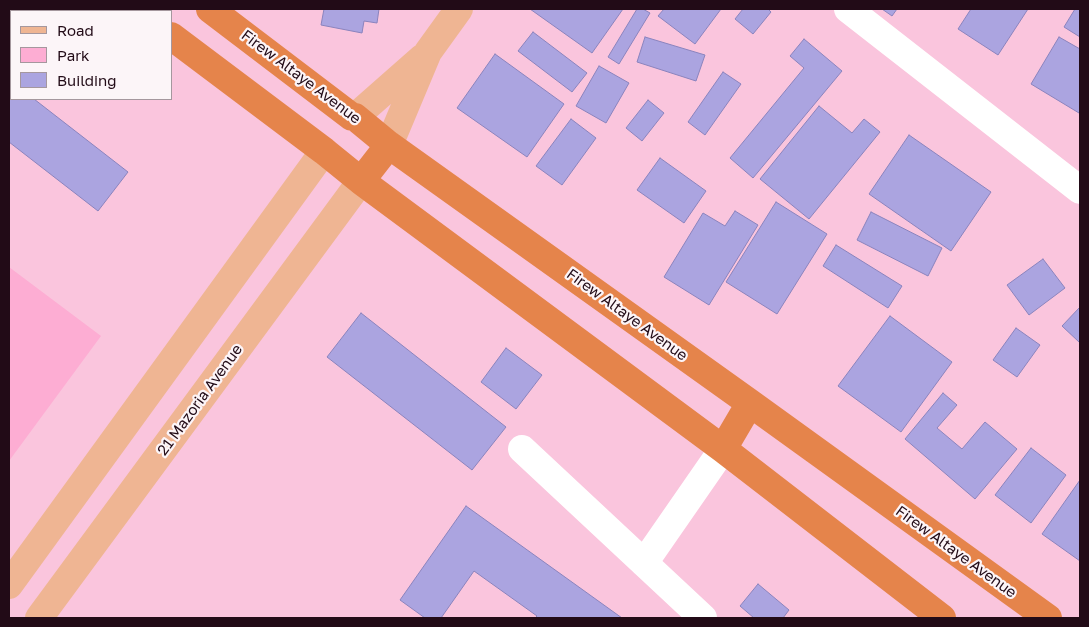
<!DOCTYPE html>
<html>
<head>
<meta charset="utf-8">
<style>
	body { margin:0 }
	#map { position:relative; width:1089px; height:627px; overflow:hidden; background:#fac5dd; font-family:"Golos Text",sans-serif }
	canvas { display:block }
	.frame { position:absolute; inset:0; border:10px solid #220b17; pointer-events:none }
	.legend { position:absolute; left:10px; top:10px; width:162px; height:90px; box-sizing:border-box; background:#fcf5f8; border:1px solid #a5979e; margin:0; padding:6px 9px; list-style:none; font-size:15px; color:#220b17 }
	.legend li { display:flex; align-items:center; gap:10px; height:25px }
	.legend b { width:25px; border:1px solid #a5979e }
</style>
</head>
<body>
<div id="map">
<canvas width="1089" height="627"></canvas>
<div class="frame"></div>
<ul class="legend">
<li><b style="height:6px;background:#efb593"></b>Road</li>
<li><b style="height:14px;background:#fdadd3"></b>Park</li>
<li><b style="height:14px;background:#aba4e0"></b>Building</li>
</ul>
</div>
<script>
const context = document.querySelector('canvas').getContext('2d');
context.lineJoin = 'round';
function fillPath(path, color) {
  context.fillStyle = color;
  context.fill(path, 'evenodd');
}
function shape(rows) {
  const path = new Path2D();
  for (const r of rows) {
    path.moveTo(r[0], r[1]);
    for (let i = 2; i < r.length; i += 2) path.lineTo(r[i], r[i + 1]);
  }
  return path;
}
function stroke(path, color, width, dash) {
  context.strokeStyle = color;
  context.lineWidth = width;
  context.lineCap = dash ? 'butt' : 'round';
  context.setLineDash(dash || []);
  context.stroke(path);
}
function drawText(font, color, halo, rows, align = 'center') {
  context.font = font + ' "Golos Text",sans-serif';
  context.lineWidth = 4.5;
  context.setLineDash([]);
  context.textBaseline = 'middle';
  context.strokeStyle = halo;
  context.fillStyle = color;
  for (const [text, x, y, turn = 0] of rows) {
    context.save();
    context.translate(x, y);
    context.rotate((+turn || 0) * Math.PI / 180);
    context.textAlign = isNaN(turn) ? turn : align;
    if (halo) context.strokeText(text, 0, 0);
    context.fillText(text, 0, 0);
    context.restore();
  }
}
fillPath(shape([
	[9,267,101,336,9,461]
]), '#fdadd3');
const building = shape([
	[324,9,379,9,377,23,364,21,362,33,321,25,324,9],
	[530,9,623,9,592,53,530,9],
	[637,9,643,9,650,13,619,64,608,57,637,9],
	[664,9,721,9,695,44,658,16,664,9],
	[743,9,768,9,771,12,753,34,735,19,743,9],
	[882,9,897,9,892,16,882,9],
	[971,9,1028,9,998,55,958,29,971,9],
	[1075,9,1080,9,1080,37,1064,27,1075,9],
	[533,32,587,73,572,92,518,51,533,32],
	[645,37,705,55,696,81,637,62,645,37],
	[1059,37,1080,49,1080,111,1079,113,1031,84,1059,37],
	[804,39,842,71,753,178,730,158,804,68,790,56,804,39],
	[495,54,564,104,527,157,457,108,495,54],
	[599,66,629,83,606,123,576,106,599,66],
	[723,72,741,84,705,135,688,122,723,72],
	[9,79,11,81,11,99,34,99,128,172,98,211,9,142,9,79],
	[648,100,664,113,642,141,626,128,648,100],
	[819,106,852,133,864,119,880,132,809,219,760,179,819,106],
	[571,119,596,138,562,185,536,166,571,119],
	[909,135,991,192,951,251,869,194,909,135],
	[660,158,706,191,684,223,637,190,660,158],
	[776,202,827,234,777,314,726,282,776,202],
	[735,211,758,225,709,305,664,277,703,213,725,226,735,211],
	[871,212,942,248,928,276,857,240,871,212],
	[836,245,902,286,888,308,823,266,836,245],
	[1043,259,1065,288,1029,315,1007,285,1043,259],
	[1080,307,1080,340,1079,342,1062,326,1080,307],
	[361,313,506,427,472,470,327,357,361,313],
	[890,316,952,362,901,432,838,386,890,316],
	[1016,328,1040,345,1017,377,993,360,1016,328],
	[506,348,542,375,516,409,481,382,506,348],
	[943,393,957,405,937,428,962,449,985,422,1017,449,975,499,905,439,943,393],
	[1031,448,1066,475,1031,523,995,495,1031,448],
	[1080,480,1080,561,1042,534,1080,480],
	[466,506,622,618,535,618,537,616,474,571,441,618,425,618,400,600,466,506],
	[758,584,789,610,783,618,754,618,740,606,758,584]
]);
fillPath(building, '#aba4e0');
stroke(building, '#8a83bd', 1);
stroke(shape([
	[848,9,1080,190],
	[522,449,703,618],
	[644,563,723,449]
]), '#fff', 28);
stroke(shape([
	[355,117,422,58],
	[389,145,428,52,459,9],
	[9,585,324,151],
	[39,618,361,181]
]), '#efb593', 28);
stroke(shape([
	[136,9,139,11],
	[210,9,352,117,355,117,389,145,750,403,1048,618],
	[171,36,324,151,361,181,723,449,942,618],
	[361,181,389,145],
	[723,449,750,403]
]), '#e5844b', 28);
drawText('15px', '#220b17', '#fcf5f8', [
	["Firew Altaye Avenue",301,77,37],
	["Firew Altaye Avenue",627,315,36],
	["21 Mazoria Avenue",200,400,-54],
	["Firew Altaye Avenue",956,552,36]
]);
</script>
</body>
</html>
